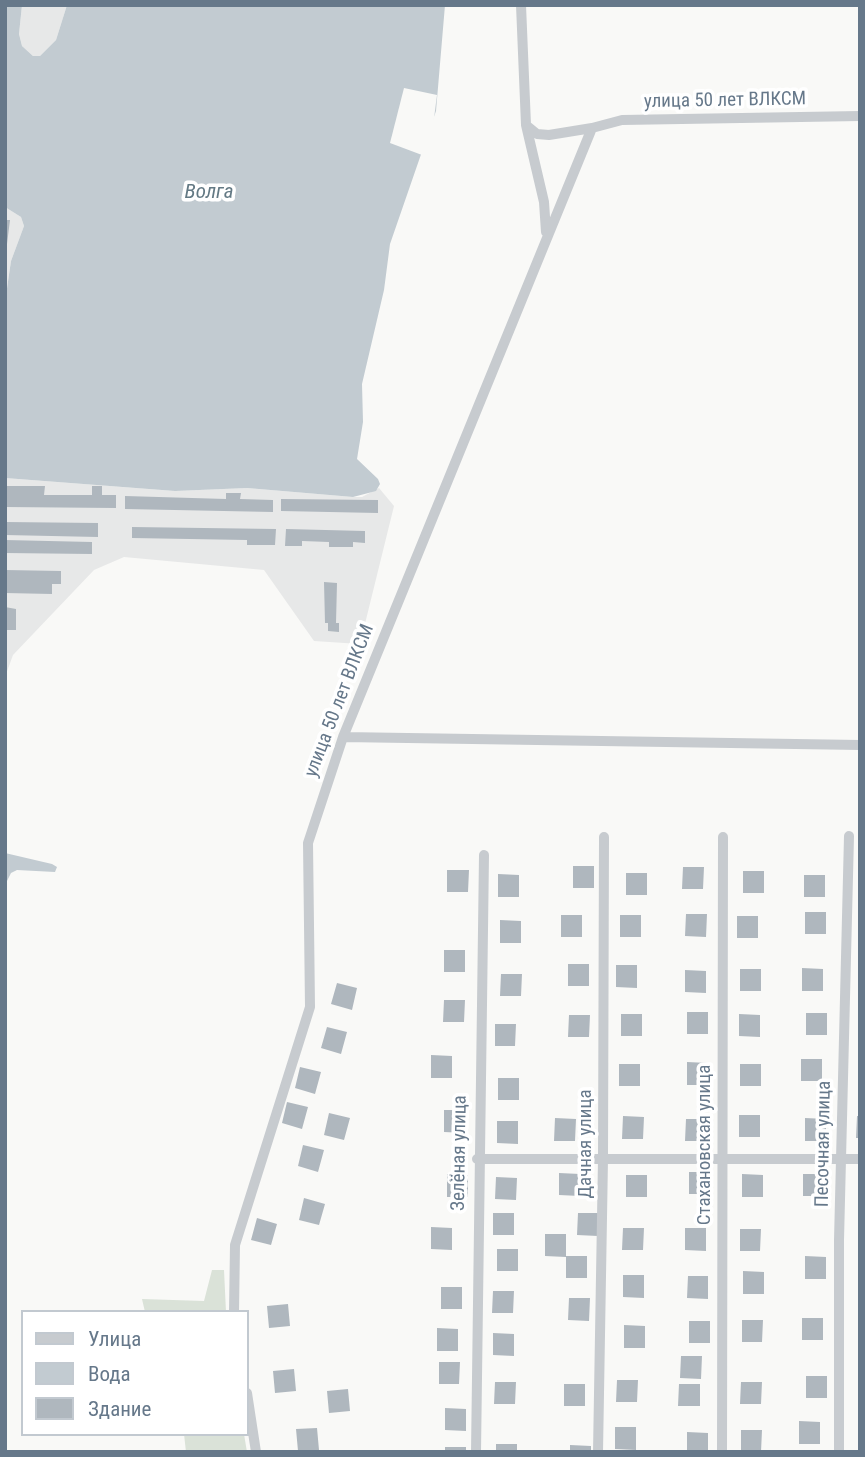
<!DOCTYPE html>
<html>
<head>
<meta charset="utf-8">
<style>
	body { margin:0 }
	#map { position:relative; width:865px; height:1457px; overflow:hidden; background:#f9f9f7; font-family:"Roboto Condensed",sans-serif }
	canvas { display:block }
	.frame { position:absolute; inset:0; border:7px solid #66788a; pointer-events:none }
	.legend { position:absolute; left:21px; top:1310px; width:228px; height:126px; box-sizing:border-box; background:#fff; border:2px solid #c2c9d0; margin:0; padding:9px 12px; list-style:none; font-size:21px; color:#66788a }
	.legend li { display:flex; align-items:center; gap:14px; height:35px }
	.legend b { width:35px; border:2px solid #c2c9d0 }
</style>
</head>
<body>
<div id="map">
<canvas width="865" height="1457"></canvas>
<div class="frame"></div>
<ul class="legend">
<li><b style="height:9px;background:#c7cbcf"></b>Улица</li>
<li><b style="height:19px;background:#c2cbd1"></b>Вода</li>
<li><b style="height:19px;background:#afb7be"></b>Здание</li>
</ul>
</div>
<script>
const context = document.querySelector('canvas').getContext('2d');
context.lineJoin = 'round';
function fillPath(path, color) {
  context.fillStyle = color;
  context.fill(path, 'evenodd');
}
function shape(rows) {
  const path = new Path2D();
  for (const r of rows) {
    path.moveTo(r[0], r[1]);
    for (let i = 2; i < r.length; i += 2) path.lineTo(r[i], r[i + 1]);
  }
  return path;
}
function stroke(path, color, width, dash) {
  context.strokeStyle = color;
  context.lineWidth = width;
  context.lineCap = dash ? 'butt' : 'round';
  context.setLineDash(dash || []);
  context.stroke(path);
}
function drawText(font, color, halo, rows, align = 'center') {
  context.font = font + ' "Roboto Condensed",sans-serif';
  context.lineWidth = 7;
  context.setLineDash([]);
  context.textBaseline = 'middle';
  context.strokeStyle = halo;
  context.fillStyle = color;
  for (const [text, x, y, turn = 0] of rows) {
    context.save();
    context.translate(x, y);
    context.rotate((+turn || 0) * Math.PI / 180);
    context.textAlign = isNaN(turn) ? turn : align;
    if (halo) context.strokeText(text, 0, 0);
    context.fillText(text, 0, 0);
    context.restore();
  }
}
fillPath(shape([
	[22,5,67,5,56,40,40,56,33,56,22,46,19,34],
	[5,207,21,217,24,226,11,261,5,302],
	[5,478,175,491,247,488,353,497,362,497,379,488,394,506,360,644,314,641,264,570,124,557,94,570,13,655,5,677]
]), '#e7e8e8');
fillPath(shape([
	[212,1270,224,1270,226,1312,145,1312,142,1299,204,1301],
	[184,1434,244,1434,247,1452,186,1452]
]), '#dae2d8');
fillPath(shape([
	[5,5,22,5,19,34,22,46,33,56,40,56,56,40,67,5,445,5,436,111,390,244,384,290,362,384,363,422,357,459,378,479,380,484,376,491,353,497,247,488,175,491,5,478,5,302,11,261,24,226,21,217,5,207],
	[5,853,52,864,57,867,55,872,17,870,11,873,5,885]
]), '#c2cbd1');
fillPath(shape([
	[404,88,437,95,433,126,422,155,390,143]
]), '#f9f9f7');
fillPath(shape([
	[5,220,10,220,7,244,5,243],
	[5,486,45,486,44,495,92,495,92,486,102,486,102,495,116,495,116,508,5,507],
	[226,493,241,493,240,499,273,500,273,512,125,509,125,496,226,499],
	[281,499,378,500,378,513,281,511],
	[5,522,98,523,98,537,5,535],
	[132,527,276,529,275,545,247,545,247,540,132,538],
	[286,529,365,531,365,543,353,542,353,547,329,547,329,542,302,541,302,546,285,546],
	[5,540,92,542,92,554,5,553],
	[5,570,61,571,61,584,52,584,52,594,5,593],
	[324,582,337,583,336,623,339,623,339,632,328,631,328,623,325,623],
	[5,607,16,609,16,630,5,630],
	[573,866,594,866,594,888,573,888],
	[683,867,704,867,703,889,682,889],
	[447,870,469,870,468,892,447,892],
	[743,871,764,871,764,893,743,893],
	[626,873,647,873,647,895,626,895],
	[498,874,519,875,519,897,498,897],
	[804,875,825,875,825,897,804,897],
	[805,912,826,912,826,934,805,934],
	[686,914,707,914,706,937,685,936],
	[561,915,582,915,582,937,561,937],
	[620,915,641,915,641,937,620,937],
	[737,916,758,916,758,938,737,938],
	[500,920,521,921,521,943,500,943],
	[444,950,465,950,465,972,444,972],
	[568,964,589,964,589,986,568,986],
	[616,965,637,965,637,988,616,987],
	[802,968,823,969,823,991,802,991],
	[740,969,761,969,761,991,740,991],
	[685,970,706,971,706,993,685,992],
	[501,974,522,974,521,996,500,996],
	[337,983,357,988,352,1010,331,1004],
	[444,1000,465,1000,464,1022,443,1022],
	[687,1012,708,1012,708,1034,687,1034],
	[806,1013,827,1013,827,1035,806,1035],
	[621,1014,642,1014,642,1036,621,1036],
	[739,1014,760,1015,760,1037,739,1036],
	[569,1015,590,1015,589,1037,568,1037],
	[495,1024,516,1024,515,1046,495,1046],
	[327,1027,347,1032,341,1054,321,1048],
	[431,1055,452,1056,452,1078,431,1078],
	[801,1059,822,1059,822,1081,801,1081],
	[687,1062,708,1063,708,1085,687,1085],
	[619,1064,640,1064,640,1086,619,1086],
	[740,1064,761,1064,761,1086,740,1086],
	[300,1067,321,1072,315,1094,295,1088],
	[498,1078,519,1078,519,1100,498,1100],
	[287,1102,308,1107,302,1129,282,1123],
	[444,1110,465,1110,465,1133,444,1132],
	[329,1113,350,1118,344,1140,324,1135],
	[739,1115,760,1115,760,1137,739,1137],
	[623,1116,644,1117,643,1139,622,1139],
	[857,1116,860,1116,860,1138,856,1138],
	[555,1118,576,1119,575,1141,554,1141],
	[805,1118,826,1119,826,1141,805,1141],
	[686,1119,707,1119,706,1141,685,1141],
	[497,1121,518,1121,518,1144,497,1143],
	[303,1145,324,1150,318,1172,298,1166],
	[689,1172,710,1172,710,1194,689,1194],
	[559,1173,580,1174,580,1196,559,1195],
	[447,1174,468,1175,468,1197,447,1197],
	[742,1174,763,1175,763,1197,742,1197],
	[803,1174,824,1174,824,1196,803,1196],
	[626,1175,647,1175,647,1197,626,1197],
	[496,1177,517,1178,516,1200,495,1199],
	[304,1198,325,1204,319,1225,299,1220],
	[493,1213,514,1213,514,1235,493,1235],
	[578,1213,599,1213,598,1236,577,1235],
	[257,1218,277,1224,271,1245,251,1240],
	[431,1227,452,1228,452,1250,431,1249],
	[623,1228,644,1228,643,1250,622,1250],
	[685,1228,706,1228,706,1251,685,1250],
	[740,1229,761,1229,760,1251,740,1251],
	[545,1234,566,1234,566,1257,545,1256],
	[497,1249,518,1249,518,1271,497,1271],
	[566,1256,587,1256,587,1278,566,1278],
	[805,1256,826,1257,826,1279,805,1279],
	[743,1271,764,1272,764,1294,743,1294],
	[623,1275,644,1275,644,1298,623,1297],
	[688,1276,708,1276,708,1299,687,1298],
	[441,1287,462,1287,462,1309,441,1309],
	[493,1291,514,1291,513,1313,492,1313],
	[569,1298,590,1298,589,1321,568,1320],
	[288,1304,290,1326,269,1328,267,1306],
	[802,1318,823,1318,823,1340,802,1340],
	[742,1320,763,1320,762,1342,742,1342],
	[689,1321,710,1321,710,1343,689,1343],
	[624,1325,645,1326,645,1348,624,1348],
	[437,1328,458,1329,458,1351,437,1351],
	[493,1333,514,1334,514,1356,493,1355],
	[681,1356,702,1356,701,1379,680,1378],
	[439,1362,460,1362,459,1384,439,1384],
	[294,1369,296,1391,275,1393,273,1371],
	[806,1376,827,1376,827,1398,806,1398],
	[617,1380,638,1380,637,1402,616,1402],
	[495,1382,516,1382,515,1404,494,1404],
	[741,1382,762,1382,761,1404,740,1404],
	[564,1384,585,1384,585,1406,564,1406],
	[679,1384,700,1384,700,1406,678,1406],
	[348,1389,350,1411,329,1413,327,1391],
	[445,1408,466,1409,466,1431,445,1430],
	[799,1421,820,1422,820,1444,799,1444],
	[615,1427,636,1427,636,1450,615,1449],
	[317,1428,319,1450,298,1451,296,1429],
	[741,1430,762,1430,761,1452,741,1452],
	[687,1432,708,1433,708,1452,687,1452],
	[496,1444,517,1444,517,1452,496,1452],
	[570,1445,591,1446,591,1452,570,1452],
	[445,1447,466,1447,466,1452,445,1452]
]), '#afb7be');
stroke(shape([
	[521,5,526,125,537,134,549,135,592,128],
	[526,125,544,202,546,232],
	[343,737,860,745],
	[477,1159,860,1159],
	[234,1312,235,1245,310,1007,308,843,343,737,592,128,622,120,860,116],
	[247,1393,256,1452],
	[476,1452,484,855],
	[598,1452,603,1159,604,837],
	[722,1452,723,837],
	[839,1452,839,1240,849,836]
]), '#c7cbcf', 10);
drawText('19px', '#66788a', '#fff', [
	["улица 50 лет ВЛКСМ",725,101,-1],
	["улица 50 лет ВЛКСМ",340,701,-69],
	["Дачная улица",586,1144,-90],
	["Песочная улица",824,1144,-89],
	["Стахановская улица",705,1145,-90],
	["Зелёная улица",460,1153,-89]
]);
drawText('italic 21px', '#637984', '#fff', [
	["Волга",209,193]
]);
</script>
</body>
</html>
